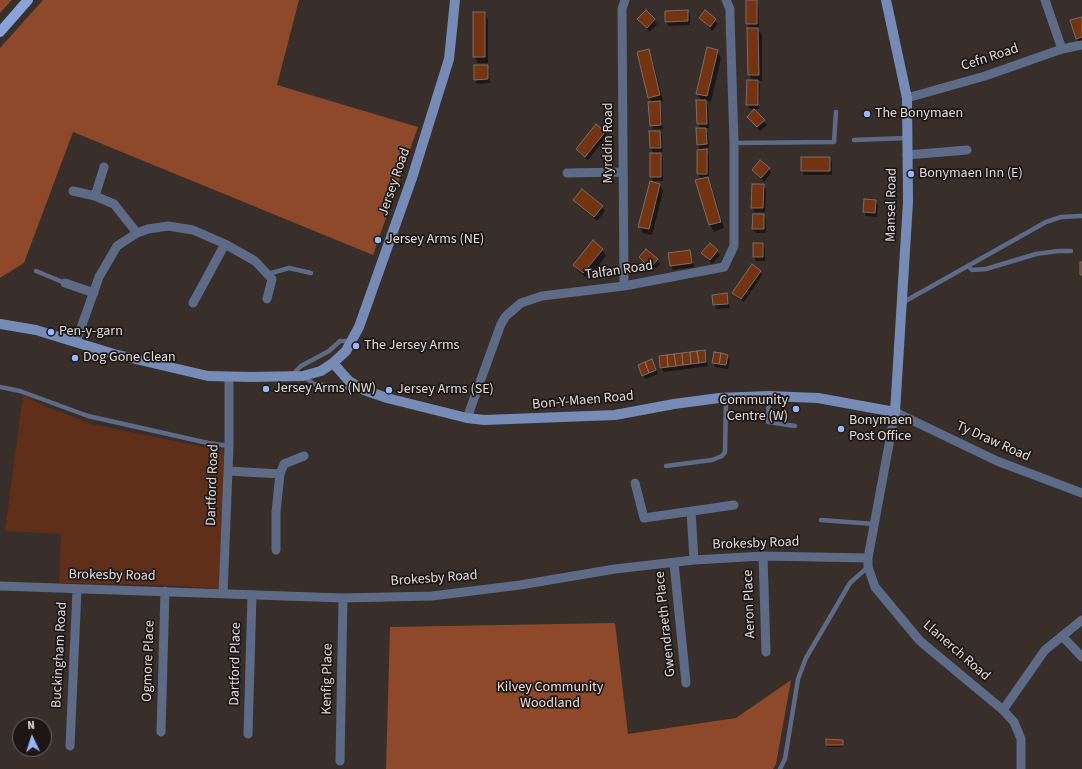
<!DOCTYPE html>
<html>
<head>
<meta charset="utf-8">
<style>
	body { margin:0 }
	#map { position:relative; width:1082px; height:769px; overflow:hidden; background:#382e2a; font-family:"Source Sans 3",sans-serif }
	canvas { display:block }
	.north { position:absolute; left:12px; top:717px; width:40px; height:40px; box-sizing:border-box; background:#1c1715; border:1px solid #6b6563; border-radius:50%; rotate:356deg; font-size:11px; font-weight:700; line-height:16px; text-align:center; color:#e2dbd8 }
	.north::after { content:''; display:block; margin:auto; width:14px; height:18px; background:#95b7fd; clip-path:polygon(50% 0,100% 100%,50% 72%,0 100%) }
</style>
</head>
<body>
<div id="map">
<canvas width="1082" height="769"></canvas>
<div class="north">N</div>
</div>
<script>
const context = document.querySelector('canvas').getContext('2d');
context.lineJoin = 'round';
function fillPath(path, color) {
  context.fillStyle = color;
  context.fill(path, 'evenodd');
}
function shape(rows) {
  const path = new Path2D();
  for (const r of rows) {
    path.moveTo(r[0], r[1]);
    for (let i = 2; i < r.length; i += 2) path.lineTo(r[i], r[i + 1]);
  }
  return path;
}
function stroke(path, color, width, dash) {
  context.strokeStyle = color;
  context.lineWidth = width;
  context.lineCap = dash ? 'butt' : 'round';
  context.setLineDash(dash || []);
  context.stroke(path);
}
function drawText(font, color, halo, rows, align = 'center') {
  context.font = font + ' "Source Sans 3",sans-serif';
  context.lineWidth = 3.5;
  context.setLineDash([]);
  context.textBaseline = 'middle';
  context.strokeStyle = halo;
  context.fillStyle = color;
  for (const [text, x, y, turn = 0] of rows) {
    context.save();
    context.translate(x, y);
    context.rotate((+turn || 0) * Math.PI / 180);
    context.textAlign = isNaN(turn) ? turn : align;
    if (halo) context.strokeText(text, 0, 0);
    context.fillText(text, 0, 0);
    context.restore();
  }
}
fillPath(shape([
	[23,395,47,407,92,424,224,451,219,589,165,585,59,583,61,534,5,531]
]), '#5f2f19');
fillPath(shape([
	[0,0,12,0,0,13],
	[43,0,299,0,277,85,418,127,373,255,73,132,24,263,0,278,0,48],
	[615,623,628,734,736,718,791,680,776,764,773,769,386,769,390,627]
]), '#8d4929');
fillPath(shape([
	[756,1,758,5,759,28,757,28,762,35,762,81,758,81,760,85,759,109,750,109,747,105,753,81,749,75,750,29,747,24],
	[646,11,657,24,650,32,638,19],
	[687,11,690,15,690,25,669,26,666,22],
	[705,11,718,24,712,31,700,18],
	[485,13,488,20,488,63,478,63,474,56],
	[1082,18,1082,42,1079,43,1077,38],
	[648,50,652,57,663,101,659,102,661,106,663,129,653,129,651,125,652,103,649,97],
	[717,51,721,58,711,102,706,101,708,105,709,128,705,128,708,133,709,148,700,149,698,145,701,129,698,124,701,101,697,93],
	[487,66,489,70,490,83,477,84,475,79],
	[754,110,767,125,760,131,748,117],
	[605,132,607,136,588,160,580,153,577,149],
	[660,132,662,136,663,152,659,152,663,158,663,181,653,181,651,177,654,154,651,148],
	[706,150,709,155,709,178,707,178,711,184,724,228,714,232,710,225,697,181,706,178,701,178,698,174],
	[830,158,832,162,832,175,804,175,802,171],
	[769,169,771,173,764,182,753,170],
	[660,185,663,191,652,235,643,233,640,227],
	[763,185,766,189,765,212,755,212,752,207],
	[582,191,602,207,605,211,597,221,577,204,574,200],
	[875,201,878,205,877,217,866,216,864,212],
	[754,215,764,215,766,219,766,233,756,233,753,229],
	[710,244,720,255,712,264,702,253],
	[763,244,765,249,765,261,756,261,754,257],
	[602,249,606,256,588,279,578,271,574,265],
	[690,251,694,267,673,270,671,266],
	[640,258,657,259,660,264,653,271],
	[760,271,762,275,744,302,736,297,733,293],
	[726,294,730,308,717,309,714,305],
	[705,351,708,366,664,372,661,368],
	[727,356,730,360,728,369,715,367,713,363],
	[654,365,658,374,646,379,643,375],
	[842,740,843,747,828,747,827,745]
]), '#0007');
const building = shape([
	[746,0,757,0,757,24,746,24,746,0],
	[646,10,655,19,647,28,637,19,646,10],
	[688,10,688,21,665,22,665,11,688,10],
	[705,10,716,19,710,27,699,18,705,10],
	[473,12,485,12,485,57,473,57,473,12],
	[1082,17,1082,37,1076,39,1070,20,1082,17],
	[747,28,758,28,759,75,748,75,747,28],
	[707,47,718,50,707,96,696,94,707,47],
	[649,49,660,95,648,98,637,52,649,49],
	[474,65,488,65,488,79,474,80,474,65],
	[747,80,758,80,758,105,746,105,747,80],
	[696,100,706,100,707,124,697,124,696,100],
	[660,101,661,125,650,126,648,102,660,101],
	[754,109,765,120,757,127,747,117,754,109],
	[596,124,605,132,585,157,576,149,596,124],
	[696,128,706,128,707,144,697,145,696,128],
	[649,131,660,131,661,148,650,148,649,131],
	[707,149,707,174,697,174,697,150,707,149],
	[650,153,661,153,661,177,650,177,650,153],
	[801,157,830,157,830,171,801,171,801,157],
	[760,160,770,168,761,178,752,170,760,160],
	[708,177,721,222,709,225,695,180,708,177],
	[650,181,660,184,649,229,638,227,650,181],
	[752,184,764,184,763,208,751,208,752,184],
	[582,189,603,206,594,217,573,200,582,189],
	[864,199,876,200,875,213,863,212,864,199],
	[753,214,764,214,764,229,752,229,753,214],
	[593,240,603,249,583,273,573,265,593,240],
	[710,243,718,250,710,260,701,253,710,243],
	[753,243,763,243,763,257,753,257,753,243],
	[646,249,658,259,650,268,639,257,646,249],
	[690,250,692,263,670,266,668,253,690,250],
	[1080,262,1082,262,1082,275,1080,275,1080,262],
	[752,264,761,271,741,299,732,293,752,264],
	[727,293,728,304,713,305,712,295,727,293],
	[705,350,706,362,699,363,697,351,705,350],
	[697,351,699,363,691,364,690,352,697,351],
	[690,352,691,364,683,365,682,353,690,352],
	[714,352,721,353,719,364,712,363,714,352],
	[682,353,683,365,676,366,674,354,682,353],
	[721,353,728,355,726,365,719,364,721,353],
	[674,354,676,366,668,367,667,355,674,354],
	[667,355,668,367,660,368,659,356,667,355],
	[652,359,656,370,649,373,645,362,652,359],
	[645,362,649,373,642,376,638,365,645,362],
	[826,739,843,740,843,745,826,745,826,739]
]);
fillPath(building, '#743311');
stroke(building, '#796e69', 1);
stroke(shape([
	[854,140,907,138],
	[734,143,834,142,836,112],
	[968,266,972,270,986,269,1036,254,1058,251,1071,251],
	[36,271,65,283],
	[268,274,289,268,311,273],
	[902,303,1046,222,1061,217,1082,216],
	[303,376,314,384,358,389],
	[294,377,296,371,301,366,329,351,340,341,350,341],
	[0,387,20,391,88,416,208,443,229,446],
	[769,396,768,422,795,426],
	[666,466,712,460,722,456,725,452,726,398],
	[821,520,874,524],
	[780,769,785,759,798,679,806,658,850,583,868,567]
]), '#5d6b86', 4.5);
stroke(shape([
	[1045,0,1062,49],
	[907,98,985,76,1062,49,1082,45],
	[907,155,967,150],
	[567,173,623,172],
	[73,191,95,196,114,204,137,233],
	[95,196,104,167],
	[65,283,94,293],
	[624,286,622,9,625,0],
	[193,303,225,244],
	[76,342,99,277,117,246,137,233,148,229,168,226,193,230,225,244,255,261,272,279,267,299],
	[467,418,501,324,506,316,521,303,542,296,624,286,724,267,734,246,734,143,730,17,730,9,726,0],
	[229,471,280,474],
	[635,483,644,518,734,505],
	[691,511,694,560],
	[276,550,276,512,280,474,284,464,304,456],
	[763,556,766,652],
	[674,563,686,683],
	[0,586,343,598,432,596,520,585,615,569,694,560,763,556,868,558],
	[223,594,229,446,229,377],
	[1062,636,1082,657],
	[1003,710,1045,650,1082,620],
	[161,732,165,591],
	[248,734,252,595],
	[70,746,77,590],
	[340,761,343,598],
	[1021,769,1021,739,1014,722,1003,710,920,641,875,587,868,567,868,558,895,412,997,461,1082,493]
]), '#5d6b86', 9);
stroke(shape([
	[0,324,36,330,114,354,208,376,251,377,303,376,321,371,333,363,346,351,359,327,412,178,449,59,455,0],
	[333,363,349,381,364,390,387,398,467,418,484,420,615,415,674,404,719,398,769,396,818,398,895,412,908,202,907,98,886,0]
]), '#768bb6', 10);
stroke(shape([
	[0,32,28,0]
]), '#88a3db', 10);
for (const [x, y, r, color] of [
	[867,114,4,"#95b7fd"],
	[911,174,4,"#95b7fd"],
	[378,240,4,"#95b7fd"],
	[51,332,4,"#95b7fd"],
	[356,346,4,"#95b7fd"],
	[75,358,4,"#95b7fd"],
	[266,389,4,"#95b7fd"],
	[389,390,4,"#95b7fd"],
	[796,409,4,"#95b7fd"],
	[841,429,4,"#95b7fd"]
]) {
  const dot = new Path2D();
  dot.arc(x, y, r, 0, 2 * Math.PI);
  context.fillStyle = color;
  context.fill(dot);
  stroke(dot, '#1c1715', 1.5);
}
drawText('14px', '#e2dbd8', '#1c1715', [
	["Cefn Road",990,58,-18],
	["Myrddin Road",609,143,-90],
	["Jersey Road",395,182,-71],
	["Mansel Road",892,205,-89],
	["Talfan Road",619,271,-8],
	["Bon-Y-Maen Road",583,401,-5],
	["Ty Draw Road",993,442,24],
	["Dartford Road",213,485,-88],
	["Brokesby Road",756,544,-2],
	["Brokesby Road",112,576,1],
	["Brokesby Road",434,579,-4],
	["Aeron Place",750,604,-92],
	["Gwendraeth Place",666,624,-96],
	["Llanerch Road",956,651,41],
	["Buckingham Road",60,655,-87],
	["Ogmore Place",149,661,-88],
	["Dartford Place",236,664,-89],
	["Kenfig Place",328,679,-89]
]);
drawText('14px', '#e2dbd8', '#1c1715', [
	["The Bonymaen",875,114],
	["Bonymaen Inn (E)",919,174],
	["Jersey Arms (NE)",386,240],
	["Pen-y-garn",59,332],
	["The Jersey Arms",364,346],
	["Dog Gone Clean",83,358],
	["Jersey Arms (NW)",274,389],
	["Jersey Arms (SE)",397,390],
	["Community",788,401,"right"],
	["Centre (W)",788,417,"right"],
	["Bonymaen",849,421],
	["Post Office",849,437]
], 'left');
drawText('14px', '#f1dbd2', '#1c1715', [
	["Kilvey Community",550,688],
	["Woodland",550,704]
]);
</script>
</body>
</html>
